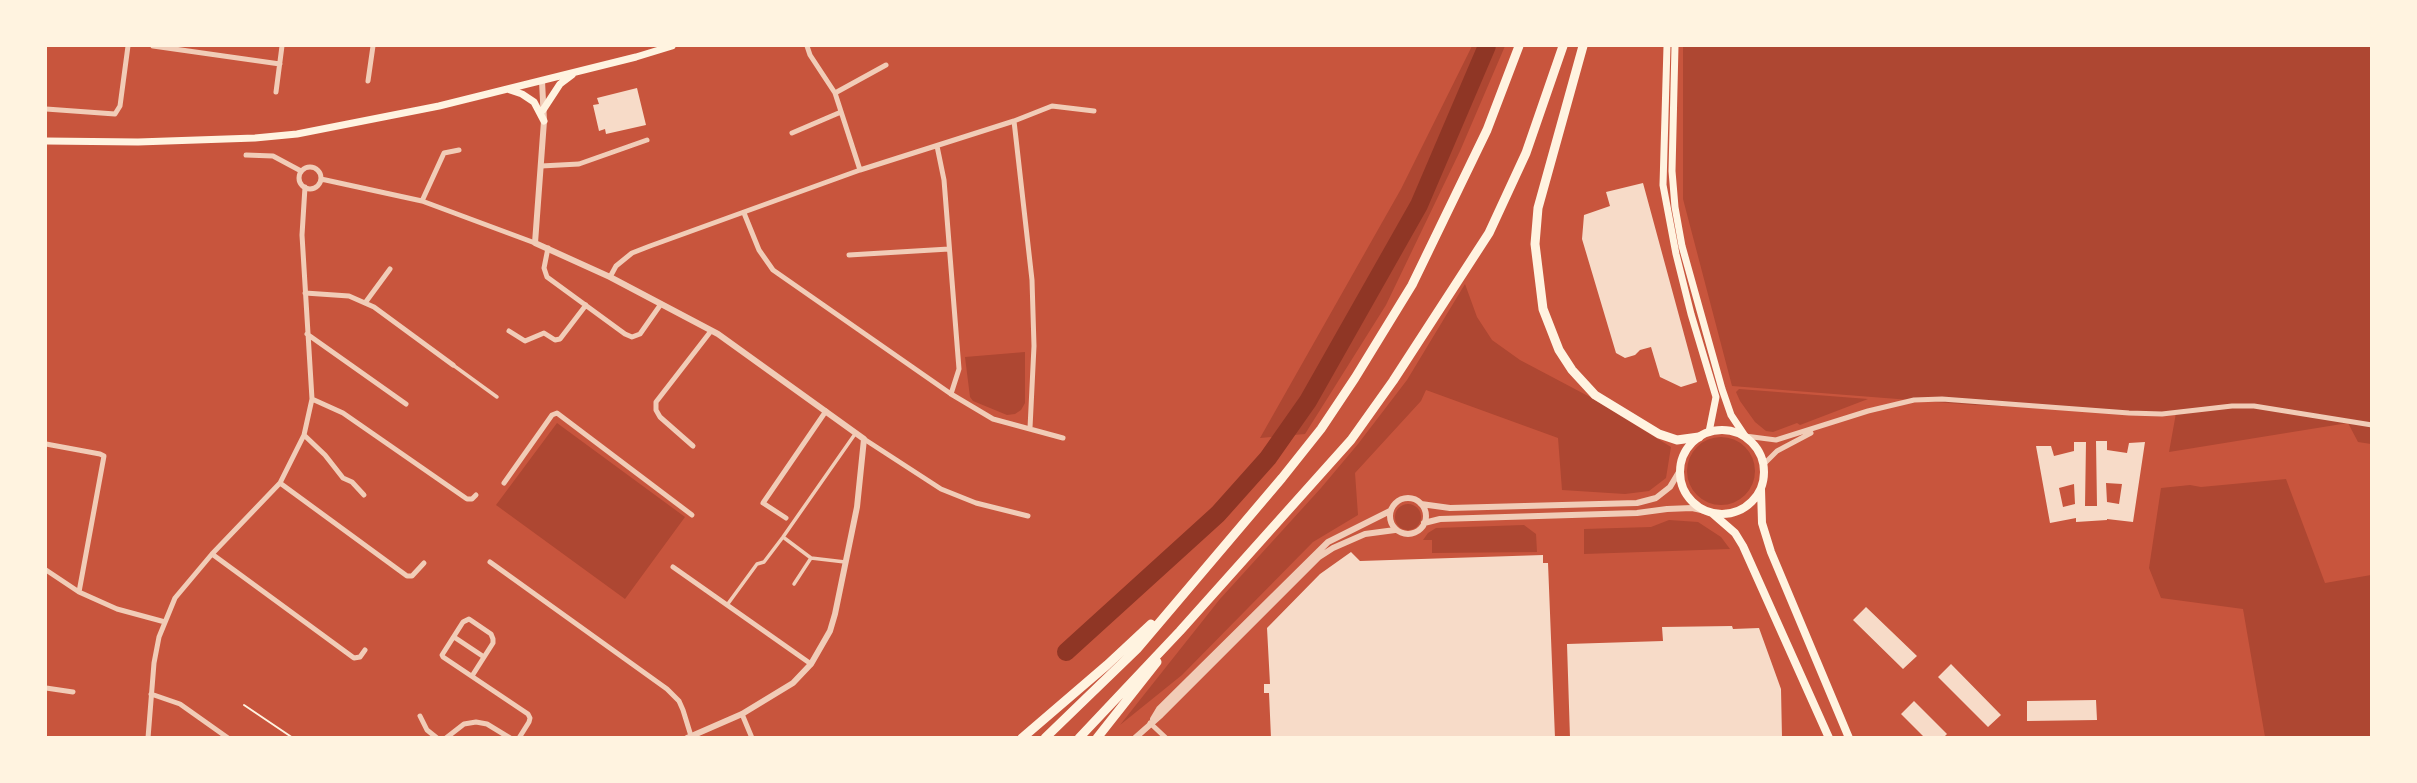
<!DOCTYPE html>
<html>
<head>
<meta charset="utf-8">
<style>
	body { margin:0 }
	#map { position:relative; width:2417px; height:783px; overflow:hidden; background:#c8553d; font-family:Merriweather,serif }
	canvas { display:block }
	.frame { position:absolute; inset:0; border:47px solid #fff3e0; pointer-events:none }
</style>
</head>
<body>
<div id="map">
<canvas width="2417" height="783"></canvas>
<div class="frame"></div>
</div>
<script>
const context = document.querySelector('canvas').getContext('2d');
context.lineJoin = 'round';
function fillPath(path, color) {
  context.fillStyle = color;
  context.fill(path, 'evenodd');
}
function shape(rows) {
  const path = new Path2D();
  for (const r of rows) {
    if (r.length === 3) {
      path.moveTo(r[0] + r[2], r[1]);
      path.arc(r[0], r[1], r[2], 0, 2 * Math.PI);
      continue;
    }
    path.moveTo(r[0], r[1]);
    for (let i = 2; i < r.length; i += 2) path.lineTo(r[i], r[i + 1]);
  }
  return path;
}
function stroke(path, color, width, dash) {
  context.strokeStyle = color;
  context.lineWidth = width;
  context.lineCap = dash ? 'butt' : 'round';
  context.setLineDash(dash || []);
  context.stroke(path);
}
fillPath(shape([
	[1472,46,1505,46,1460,151,1386,305,1305,434,1260,438,1401,189],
	[1683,46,2371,46,2371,444,2358,442,2348,423,2169,452,2176,413,1974,405,1732,386,1683,199],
	[1465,284,1477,317,1492,340,1520,360,1590,397,1671,447,1666,478,1649,491,1625,494,1562,490,1558,438,1426,390,1421,401,1355,473,1358,515,1313,542,1182,675,1120,725,1220,599,1321,488,1358,444,1407,380],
	[1025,352,1025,403,1021,410,1015,414,1007,415,973,401,970,397,965,357],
	[1739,389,1868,399,1800,425,1797,423,1773,432,1766,431,1755,422,1740,401,1736,392],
	[557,423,685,517,625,599,496,505],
	[1721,471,34],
	[2286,479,2325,583,2371,575,2371,737,2265,737,2243,609,2161,598,2149,568,2161,488,2190,485,2201,487],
	[1408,517,13],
	[1669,520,1698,522,1721,537,1730,549,1584,554,1584,529,1651,527],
	[1524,525,1536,534,1537,552,1432,553,1432,540,1423,540,1428,533,1436,528]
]), '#ae4732');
stroke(shape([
	[1066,652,1218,514,1268,458,1308,401,1419,205,1487,46]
]), '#8f3625', 18);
fillPath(shape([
	[637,88,646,125,606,134,605,129,599,131,593,105,599,104,597,98],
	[1643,183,1697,382,1681,387,1660,377,1651,347,1640,350,1635,355,1625,358,1616,353,1582,239,1584,215,1610,206,1606,192],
	[2096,441,2107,441,2107,450,2127,453,2129,443,2145,442,2133,522,2107,519,2107,520,2076,522,2076,518,2050,523,2036,446,2051,446,2054,456,2074,451,2074,442,2086,442,2085,506,2097,506],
	[2106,483,2122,484,2119,504,2107,502],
	[2074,484,2075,504,2063,507,2059,488],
	[1351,552,1360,561,1543,555,1543,563,1548,563,1555,738,1271,738,1269,693,1264,693,1264,684,1270,684,1267,628,1320,574],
	[1866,607,1917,656,1903,669,1853,620],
	[1732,626,1733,629,1759,628,1781,689,1782,738,1570,738,1567,644,1663,641,1662,627],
	[1951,664,2001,715,1988,727,1938,677],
	[2096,700,2097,720,2027,721,2027,701],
	[1914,701,1947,734,1943,738,1925,738,1901,714]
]), '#f7dbc8');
stroke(shape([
	[244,705,293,738]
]), '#fff3e0', 2);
stroke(shape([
	[453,365,497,397],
	[783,537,811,558,845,562],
	[794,584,811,558],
	[727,605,757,564,764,562,783,537,855,434]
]), '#f1ccb7', 3.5);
stroke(shape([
	[153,46,280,64],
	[807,46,810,55,835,93,860,170],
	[368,81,373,46],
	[276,92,282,46],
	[835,93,886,65],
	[46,109,115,114,120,106,128,46],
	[1014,121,1032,280,1034,346,1030,428],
	[792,133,841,112],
	[937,146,944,180,959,369,951,394],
	[246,155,273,156,301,171],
	[541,166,579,164,647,140],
	[310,178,11],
	[321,179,422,201,535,243],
	[422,201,444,153,459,150],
	[744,213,759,250,773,270,951,394,993,419,1063,438],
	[548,248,544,268,547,277,625,334,632,337,640,334,661,304],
	[849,255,949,249],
	[610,277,616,266,632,253,650,246,860,170,1014,121,1052,106,1094,111],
	[305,293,349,296,374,307,453,365],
	[365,303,390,269],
	[509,331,525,341,544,333,555,340,560,339,586,305],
	[307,334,406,404],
	[312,399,343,413,467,499,472,499,476,495],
	[304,435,325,455,343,478,352,482,364,495],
	[1745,436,1776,440,1868,411,1914,400,1942,399,2129,413,2162,414,2232,406,2254,406,2372,425],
	[864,439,941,489,976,503,1028,516],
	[46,444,100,454,104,456,79,592],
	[693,446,660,417,656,410,656,402,711,331],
	[1764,464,1777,451,1811,433],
	[280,483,407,576,412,576,424,563],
	[504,483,552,415,557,413,692,515],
	[786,518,763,503,826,411],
	[212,554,354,658,360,657,365,650],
	[490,562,667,689,679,701,683,710,691,736],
	[673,567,811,664],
	[46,570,79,592,117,609,165,622],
	[454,637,484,657],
	[472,676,493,643,493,639,491,634,469,619,463,622,442,655,443,657,528,714,530,718,529,722,519,738],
	[46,688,73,692],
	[151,694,180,704,228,738],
	[742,714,752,738],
	[420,716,427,730,437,738],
	[1150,723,1166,738],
	[148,738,154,663,159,637,175,598,212,554,280,483,304,435,312,399,302,235,305,187],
	[446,738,464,724,476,722,487,724,510,738]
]), '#f1ccb7', 5);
stroke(shape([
	[542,81,544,121,535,243,610,277,718,334,864,439,857,507,835,614,830,631,811,664,793,683,742,714,687,738],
	[1408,516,18],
	[1421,504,1450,508,1637,503,1656,498,1670,487,1679,472],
	[1424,523,1440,519,1637,513,1667,509,1692,508,1706,511],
	[1153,719,1159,709,1328,542,1390,511],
	[1135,738,1161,715,1319,557,1333,548,1365,534,1395,530]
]), '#f1ccb7', 6);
stroke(shape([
	[1667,46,1663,185,1676,254,1691,314,1716,397,1709,432],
	[1675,46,1672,171,1675,207,1682,246,1722,389,1731,415,1745,436],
	[510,90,522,94,534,102,544,121],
	[543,110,560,84,572,75],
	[46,141,138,142,255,138,297,134,439,106,636,57,672,46]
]), '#fff3e0', 7);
stroke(shape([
	[1722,472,42],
	[1761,489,1762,523,1771,552,1849,738],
	[1712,513,1735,533,1743,546,1829,738]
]), '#fff3e0', 8);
stroke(shape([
	[1583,46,1538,208,1535,244,1543,309,1559,350,1572,370,1595,395,1659,434,1677,440,1699,437],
	[1022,738,1107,665,1151,624],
	[1045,738,1137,649,1282,478,1321,429,1355,378,1412,285,1487,130,1519,46],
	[1079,738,1180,631,1351,440,1393,381,1489,233,1526,153,1563,46],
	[1097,738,1157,662]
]), '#fff3e0', 9);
</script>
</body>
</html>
